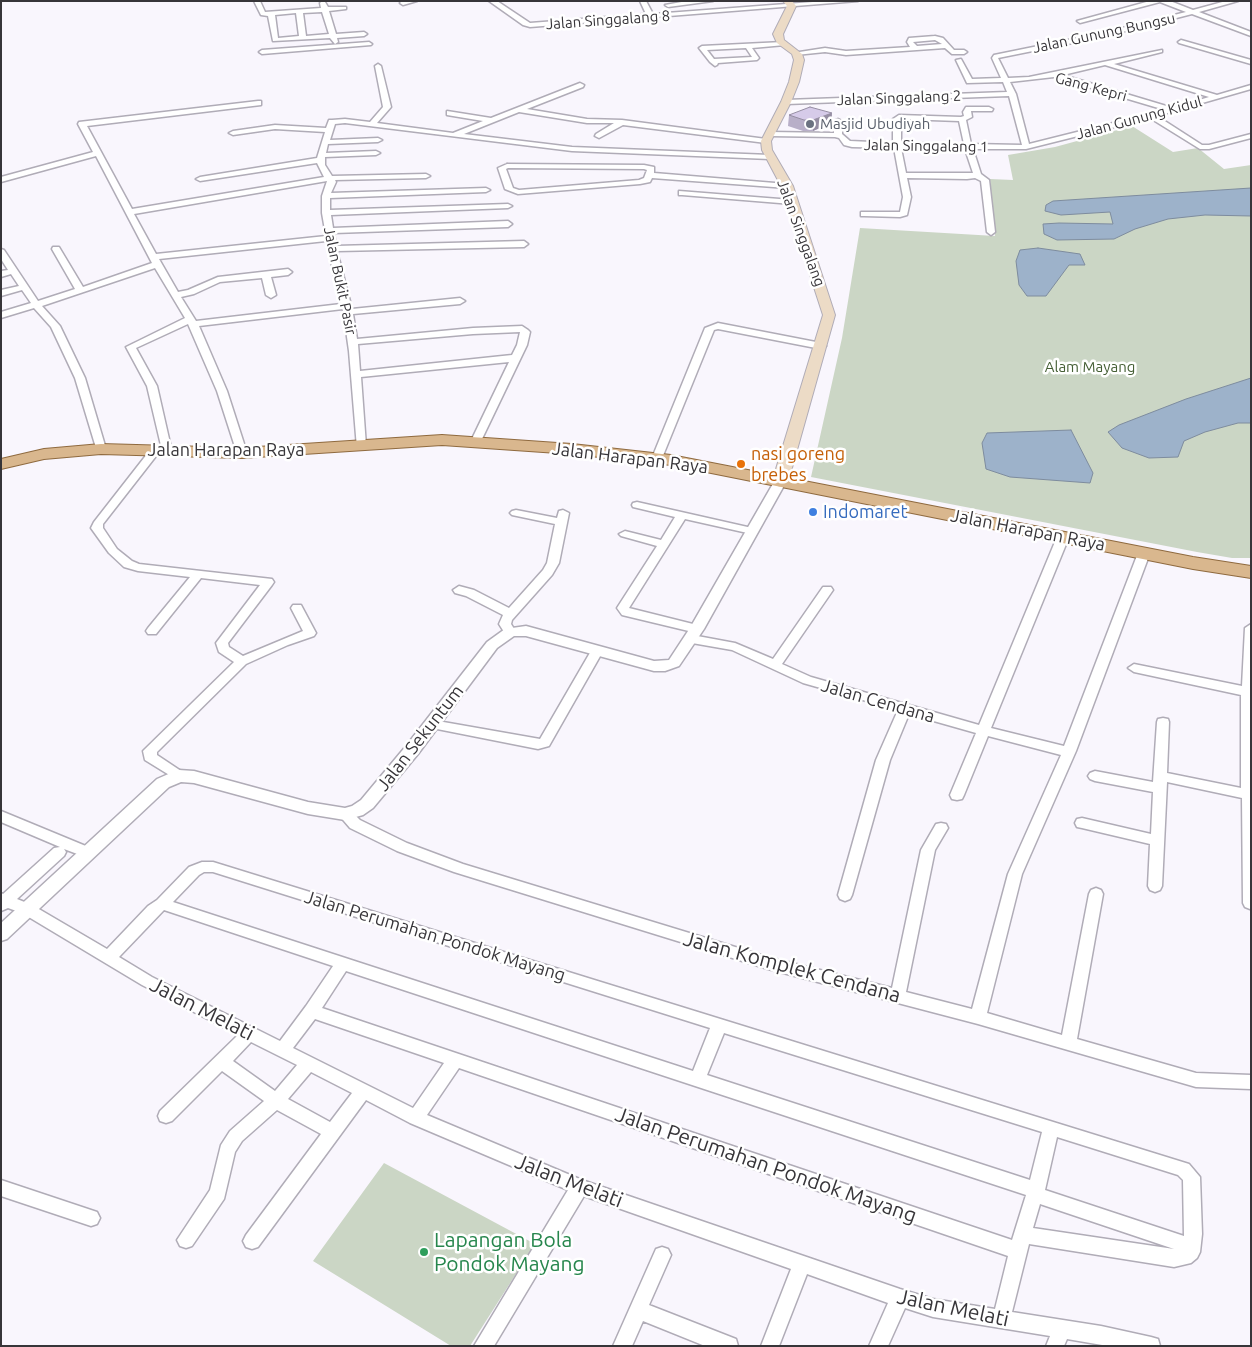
<!DOCTYPE html>
<html>
<head>
<meta charset="utf-8">
<style>
	body { margin:0 }
	#map { position:relative; width:1252px; height:1347px; overflow:hidden; background:#f9f6fd; font-family:Ubuntu,sans-serif }
	canvas { display:block }
	.frame { position:absolute; inset:0; border:2px solid #373539; pointer-events:none }
</style>
</head>
<body>
<div id="map">
<canvas width="1252" height="1347"></canvas>
<div class="frame"></div>
</div>
<script>
const context = document.querySelector('canvas').getContext('2d');
context.lineJoin = 'round';
function fillPath(path, color) {
  context.fillStyle = color;
  context.fill(path, 'evenodd');
}
function shape(rows) {
  const path = new Path2D();
  for (const r of rows) {
    path.moveTo(r[0], r[1]);
    for (let i = 2; i < r.length; i += 2) path.lineTo(r[i], r[i + 1]);
  }
  return path;
}
function stroke(path, color, width, dash) {
  context.strokeStyle = color;
  context.lineWidth = width;
  context.lineCap = dash ? 'butt' : 'round';
  context.setLineDash(dash || []);
  context.stroke(path);
}
function drawText(font, color, halo, rows, align = 'center') {
  context.font = font + ' Ubuntu,sans-serif';
  context.lineWidth = 5;
  context.setLineDash([]);
  context.textBaseline = 'middle';
  context.strokeStyle = halo;
  context.fillStyle = color;
  for (const [text, x, y, turn = 0] of rows) {
    context.save();
    context.translate(x, y);
    context.rotate((+turn || 0) * Math.PI / 180);
    context.textAlign = isNaN(turn) ? turn : align;
    if (halo) context.strokeText(text, 0, 0);
    context.fillText(text, 0, 0);
    context.restore();
  }
}
fillPath(shape([
	[1132,126,1173,152,1198,148,1224,169,1251,165,1251,558,1232,558,1197,552,811,477,842,338,860,228,995,236,990,179,1013,180,1008,155,1055,147],
	[384,1163,535,1244,470,1346,451,1346,313,1261]
]), '#cbd6c5');
const water = shape([
	[1251,188,1251,216,1205,215,1168,219,1135,229,1114,239,1057,240,1044,234,1043,224,1059,223,1113,224,1110,212,1061,215,1045,211,1046,205,1053,201,1251,188],
	[1038,248,1080,254,1085,265,1069,265,1046,296,1027,296,1019,285,1016,261,1020,250,1038,248],
	[1251,378,1251,423,1238,423,1205,432,1184,441,1178,457,1149,458,1122,448,1108,432,1119,425,1186,399,1251,378],
	[1071,430,1093,473,1090,483,1010,477,986,469,982,443,987,433,1071,430]
]);
fillPath(water, '#9db2ca');
stroke(water, '#7e8c9e', 1);
const minor = shape([
	[254,1,260,1,265,12,321,8,320,3,322,1,325,2,328,7,346,7,346,9,329,11,336,34,364,32,367,34,364,36,337,38,338,42,335,44,330,38,273,41,268,16,261,15,254,1],
	[322,12,329,34,306,36,303,13,322,12],
	[296,13,299,36,278,38,275,15,296,13],
	[402,1,417,1,403,5,400,3,402,1],
	[489,1,497,1,530,23,646,14,640,1,646,1,653,14,826,1,858,1,530,27,523,25,489,1],
	[687,1,713,1,668,7,665,5,687,1],
	[1150,1,1170,1,1193,10,1226,1,1238,1,1199,12,1251,32,1251,36,1192,14,1102,37,998,58,1008,78,1029,77,1162,50,1162,52,1114,64,1217,95,1251,85,1251,89,1157,116,1202,145,1209,145,1251,134,1251,138,1209,149,1200,149,1150,118,1026,149,973,149,981,174,989,180,995,232,991,235,987,232,981,181,975,178,967,179,907,178,911,197,907,215,900,217,864,216,861,216,861,212,900,212,903,197,894,148,852,147,844,145,839,138,835,137,770,136,766,134,770,132,834,133,834,121,838,119,842,121,842,134,850,141,893,143,893,119,899,115,961,117,964,116,963,112,966,107,989,107,993,109,992,111,971,111,972,117,966,120,971,144,1022,145,1009,96,786,104,782,102,786,100,1007,92,1003,82,967,83,956,60,961,59,972,79,1001,78,992,58,994,55,1102,33,1186,12,1160,2,1080,23,1077,21,1150,1],
	[1105,65,1209,97,1173,108,1063,75,1105,65],
	[1054,77,1165,110,1029,144,1016,94,1010,82,1054,77],
	[903,119,959,121,964,144,901,143,901,120,903,119],
	[901,148,965,149,973,173,906,173,901,148],
	[935,36,943,38,954,50,964,50,967,52,964,54,952,54,945,48,846,55,825,52,796,55,793,53,825,48,846,51,910,47,907,42,909,38,935,36],
	[935,40,942,44,917,46,913,42,935,40],
	[1181,40,1251,60,1251,64,1179,43,1178,42,1181,40],
	[369,42,372,44,371,45,262,54,259,52,262,50,369,42],
	[783,42,785,43,785,45,752,48,759,58,757,60,718,63,717,65,715,66,710,62,699,48,702,46,783,42],
	[746,48,752,57,714,59,707,50,746,48],
	[378,64,381,66,391,107,377,123,453,133,483,121,447,115,447,111,491,118,580,83,584,85,583,87,527,109,587,119,622,120,766,139,770,141,766,143,623,125,599,138,595,136,596,134,614,123,587,123,519,112,464,134,572,147,770,155,774,157,770,159,572,151,345,123,335,124,330,140,378,138,382,140,378,142,328,144,326,153,376,151,380,153,376,155,325,157,325,165,332,176,426,174,430,176,426,178,335,180,336,182,331,193,486,188,490,190,486,192,330,198,330,210,508,204,512,206,508,208,331,215,333,228,508,221,512,224,508,227,334,233,336,246,524,241,528,244,524,247,337,251,352,309,460,298,465,301,460,304,353,314,357,339,473,328,522,326,528,330,530,332,527,345,480,443,472,443,471,441,509,362,361,377,366,446,365,448,357,448,349,351,343,309,199,326,227,391,247,453,242,456,237,453,217,391,188,324,136,348,157,386,172,452,171,454,163,454,147,386,126,347,185,318,155,268,42,306,60,326,85,378,106,449,101,452,97,451,75,378,51,327,34,308,1,318,1,312,31,303,22,290,1,296,1,290,19,286,11,274,1,277,1,271,8,270,1,259,1,249,4,250,38,301,75,289,52,249,53,247,59,247,83,287,152,263,96,156,1,182,1,177,93,152,78,124,79,122,258,101,261,101,261,105,87,126,132,209,324,177,317,163,200,181,196,179,200,177,317,158,325,132,275,129,233,135,229,133,233,131,275,125,326,128,329,120,332,120,345,119,370,122,383,107,375,66,378,64],
	[327,181,322,196,322,213,326,236,156,254,134,214,327,181],
	[326,241,341,304,196,321,181,297,194,294,220,282,262,278,266,295,271,298,276,295,271,277,288,275,292,272,288,269,218,277,188,290,178,292,159,259,326,241],
	[520,332,517,345,512,355,360,371,358,344,473,334,520,332],
	[507,164,644,165,654,167,654,173,787,184,791,186,787,188,652,178,650,182,640,184,518,194,505,189,498,168,507,164],
	[508,168,644,169,647,170,644,178,639,180,519,190,513,188,506,169,508,168],
	[679,191,792,200,796,202,792,204,682,195,679,195,679,191],
	[718,323,821,343,826,346,821,349,718,329,714,330,662,458,657,461,653,460,652,458,705,328,718,323],
	[155,448,160,451,103,524,103,528,117,549,132,561,139,564,272,579,274,582,272,585,228,643,229,647,243,656,303,631,291,608,293,605,301,605,316,633,314,636,288,645,246,664,157,752,157,755,184,773,186,776,184,779,179,781,145,760,143,751,234,662,219,652,216,643,260,585,201,578,156,634,148,634,146,631,148,628,190,577,138,571,124,567,109,553,91,528,94,522,151,449,155,448],
	[637,502,752,528,758,531,752,534,685,519,629,608,701,626,703,629,701,632,697,633,622,615,617,608,657,546,621,536,619,534,625,531,661,540,675,517,633,507,632,505,633,503,637,502],
	[516,510,557,518,559,511,563,510,569,513,559,563,552,575,512,620,511,624,516,632,510,636,506,635,499,624,503,615,466,596,455,593,453,590,459,586,474,590,509,608,543,570,547,563,555,524,512,515,510,513,512,511,516,510],
	[1063,534,1069,537,991,728,1064,746,1138,553,1144,550,1150,553,1076,751,1022,874,987,1013,1062,1035,1089,894,1091,890,1096,888,1101,890,1103,894,1077,1039,1196,1073,1251,1075,1251,1089,1196,1087,978,1024,768,969,454,872,397,851,350,828,338,814,340,810,345,809,350,810,360,820,407,843,463,864,768,957,892,988,921,850,936,824,941,823,946,824,948,828,935,850,906,992,972,1009,1008,874,1061,755,988,736,964,795,962,799,957,800,952,799,950,795,976,733,909,714,890,760,852,895,850,899,845,901,840,899,838,895,876,760,898,710,803,683,732,650,692,643,686,639,692,635,735,643,773,659,823,587,831,587,833,590,782,664,811,677,979,725,1057,537,1063,534],
	[1251,624,1251,908,1250,909,1245,907,1243,903,1242,798,1167,782,1162,886,1160,890,1155,892,1150,890,1148,886,1150,844,1082,828,1077,827,1075,823,1077,819,1082,818,1151,834,1153,792,1095,781,1090,779,1088,776,1090,773,1095,771,1153,782,1157,722,1158,719,1163,718,1168,719,1169,722,1167,773,1241,788,1241,695,1134,672,1128,668,1134,664,1242,686,1245,628,1251,624],
	[597,647,603,651,549,746,538,749,432,728,427,727,426,724,427,721,432,720,540,739,591,651,597,647],
	[1,811,93,849,95,853,93,857,88,858,64,849,66,852,64,856,17,899,32,905,107,949,148,906,157,900,189,867,202,862,213,862,1189,1164,1200,1177,1202,1234,1200,1252,1197,1258,1191,1263,1174,1267,1029,1244,1012,1312,1101,1326,1151,1337,1158,1339,1160,1346,1108,1346,1067,1339,1064,1346,1046,1346,1050,1336,933,1317,905,1308,888,1346,869,1346,888,1303,807,1274,779,1346,761,1346,791,1269,584,1196,494,1346,474,1346,568,1190,410,1123,366,1100,258,1247,252,1249,246,1247,243,1241,246,1235,321,1134,277,1110,242,1141,235,1152,224,1199,192,1246,186,1248,180,1246,177,1240,210,1190,221,1145,230,1131,264,1101,222,1071,172,1121,166,1123,160,1121,158,1116,160,1111,238,1035,142,985,22,913,8,908,1,911,1,893,3,894,54,848,60,847,1,822,1,811],
	[204,872,213,872,710,1028,693,1071,173,902,199,875,204,872],
	[164,910,333,966,306,1006,280,1041,152,977,119,957,164,910],
	[346,971,1026,1195,1012,1240,322,1008,346,971],
	[315,1019,444,1063,413,1108,293,1048,315,1019],
	[724,1033,1042,1132,1030,1180,707,1075,724,1033],
	[251,1042,297,1065,275,1091,233,1061,251,1042],
	[459,1068,1008,1256,995,1309,933,1299,900,1289,582,1180,427,1115,459,1068],
	[311,1072,352,1093,330,1122,288,1099,311,1072],
	[1057,1137,1178,1175,1183,1180,1184,1236,1045,1190,1057,1137],
	[1040,1204,1174,1249,1033,1228,1040,1204],
	[1,1180,97,1212,100,1218,97,1224,91,1226,1,1196,1,1180],
	[662,1247,668,1249,671,1255,649,1305,736,1339,738,1346,705,1346,643,1321,632,1346,613,1346,656,1249,662,1247]
]);
const tertiary = shape([
	[780,478,786,482,704,629,679,666,665,671,654,671,526,636,514,636,497,648,418,754,373,808,363,815,345,820,308,814,194,783,181,782,169,787,7,939,1,941,1,923,157,779,173,772,179,770,194,771,308,802,345,808,352,806,361,800,406,746,487,642,505,629,526,626,654,661,669,660,690,628,774,482,780,478]
]);
const secondary = shape([
	[783,1,792,1,796,6,783,34,784,40,802,54,804,60,799,82,791,102,771,141,772,150,793,186,835,315,788,482,785,485,780,487,775,485,772,482,823,315,781,186,762,150,761,141,781,102,789,82,794,60,792,54,777,43,773,34,787,6,783,1]
]);
const primary = shape([
	[442,435,572,444,671,455,1193,557,1251,566,1251,578,1193,569,671,465,572,454,442,445,242,458,101,454,44,459,1,469,1,459,44,449,101,444,242,448,442,435]
]);
stroke(minor, '#b0acb7', 3);
stroke(tertiary, '#b0acb7', 3);
stroke(secondary, '#b0acb7', 2);
stroke(primary, '#8f6a3f', 2);
fillPath(minor, '#fff');
fillPath(tertiary, '#fff');
fillPath(secondary, '#ecdbc6');
fillPath(primary, '#d9b78e');
fillPath(shape([
	[832,113,831,123,813,131,803,131,788,126,789,115]
]), '#b8afc8');
fillPath(shape([
	[832,113,831,123,813,131,813,120]
]), '#968ea3');
const building = shape([
	[810,107,832,113,813,120,804,120,789,115,810,107]
]);
fillPath(building, '#d6cbe9');
stroke(building, '#968ea3', 1);
for (const [x, y, r, color] of [
	[810,124,5,"#6b7280"],
	[741,464,5,"#e8710a"],
	[813,512,5,"#3f7fe0"],
	[424,1252,5,"#2e9e5b"]
]) {
  const dot = new Path2D();
  dot.arc(x, y, r, 0, 2 * Math.PI);
  context.fillStyle = color;
  context.fill(dot);
  stroke(dot, '#fff', 2);
}
drawText('15px', '#373539', '#fff', [
	["Jalan Singgalang 8",608,20,-4],
	["Jalan Gunung Bungsu",1104,33,-12],
	["Gang Kepri",1091,87,15],
	["Jalan Singgalang 2",899,98,-2],
	["Jalan Gunung Kidul",1139,118,-15],
	["Jalan Singgalang 1",926,146,1],
	["Jalan Singgalang",801,233,70],
	["Jalan Bukit Pasir",340,281,78]
]);
drawText('15px', '#5b616d', '#fff', [
	["Masjid Ubudiyah",820,124]
], 'left');
drawText('15px', '#455f35', '#fff', [
	["Alam Mayang",1090,367]
]);
drawText('18px', '#373539', '#fff', [
	["Jalan Harapan Raya",226,450],
	["Jalan Harapan Raya",630,458,7],
	["Jalan Harapan Raya",1028,530,11],
	["Jalan Cendana",878,701,16],
	["Jalan Sekuntum",420,738,-52],
	["Jalan Perumahan Pondok Mayang",435,936,17]
]);
drawText('18px', '#c56008', '#fff', [
	["nasi goreng",751,454],
	["brebes",751,475]
], 'left');
drawText('18px', '#366cbe', '#fff', [
	["Indomaret",823,512]
], 'left');
drawText('21px', '#373539', '#fff', [
	["Jalan Komplek Cendana",792,967,15],
	["Jalan Melati",202,1009,27],
	["Jalan Perumahan Pondok Mayang",766,1165,19],
	["Jalan Melati",569,1181,21],
	["Jalan Melati",953,1308,12]
]);
drawText('21px', '#27864d', '#fff', [
	["Lapangan Bola",434,1240],
	["Pondok Mayang",434,1264]
], 'left');
</script>
</body>
</html>
